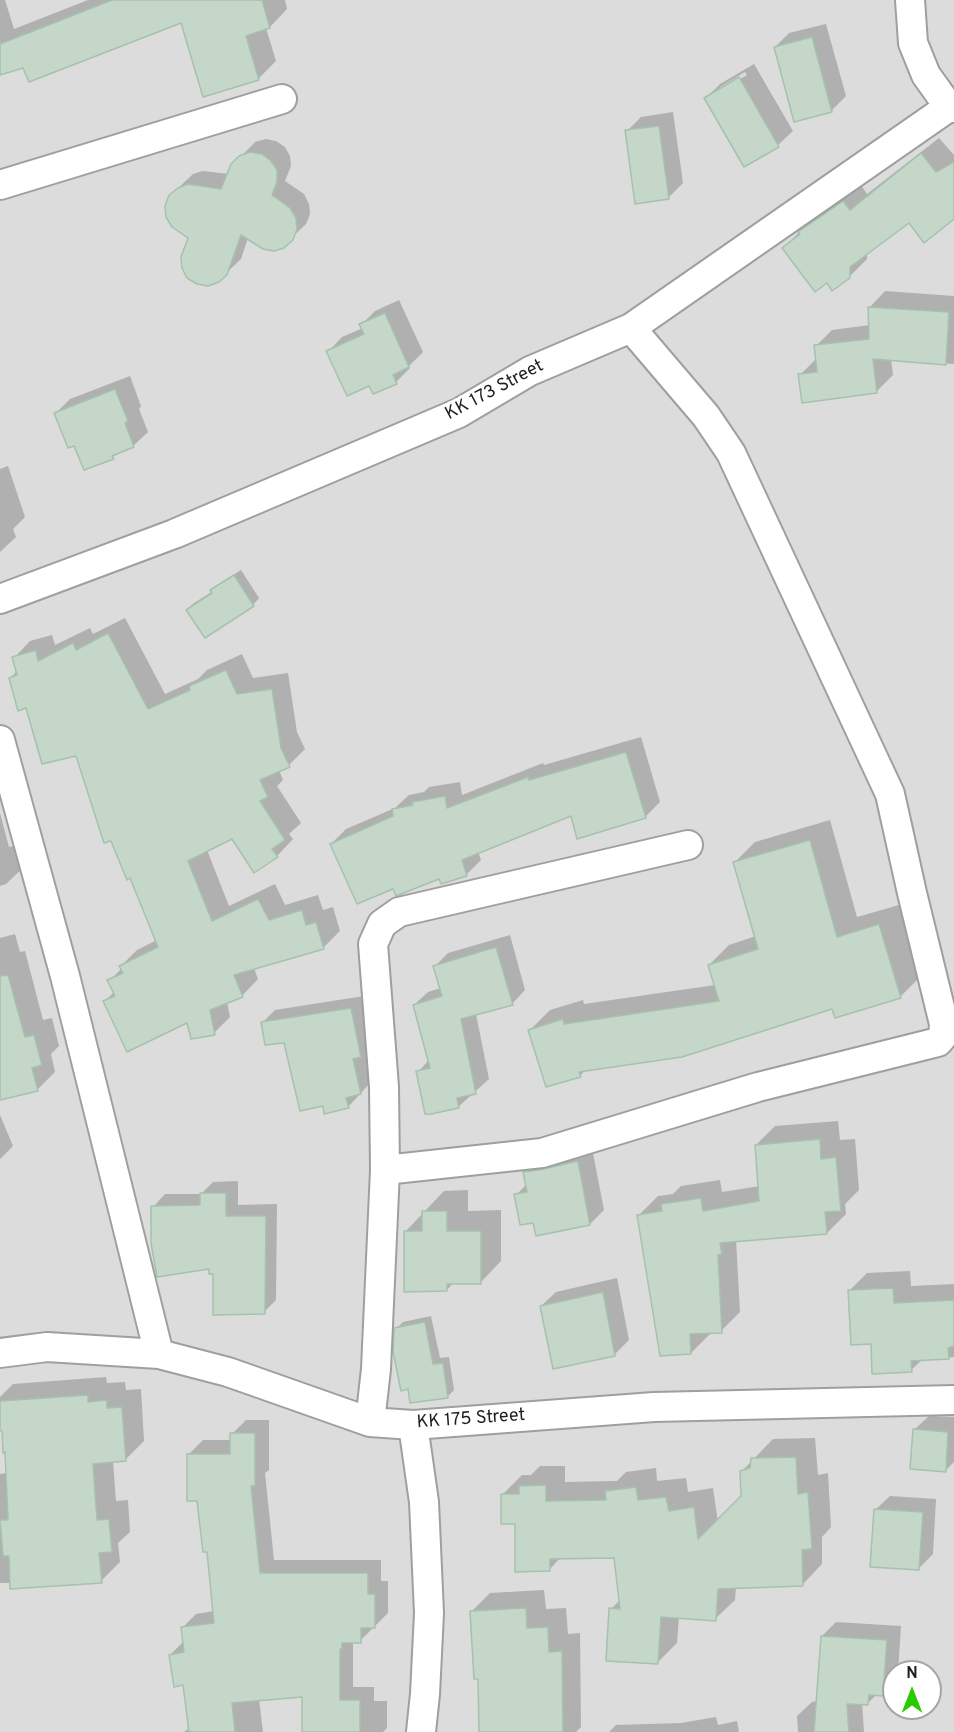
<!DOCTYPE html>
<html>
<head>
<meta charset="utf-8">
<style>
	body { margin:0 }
	#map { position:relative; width:954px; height:1732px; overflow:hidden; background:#e4f0e9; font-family:Overpass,sans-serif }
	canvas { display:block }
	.north { position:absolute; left:882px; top:1660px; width:60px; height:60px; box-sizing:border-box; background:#fff; border:2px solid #a5a5a5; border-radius:50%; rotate:0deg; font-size:16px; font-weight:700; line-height:24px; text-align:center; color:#1e1e1e }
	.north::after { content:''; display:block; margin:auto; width:21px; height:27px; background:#2acc00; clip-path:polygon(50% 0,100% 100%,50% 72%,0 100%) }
</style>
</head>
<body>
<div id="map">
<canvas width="954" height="1732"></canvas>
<div class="north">N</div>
</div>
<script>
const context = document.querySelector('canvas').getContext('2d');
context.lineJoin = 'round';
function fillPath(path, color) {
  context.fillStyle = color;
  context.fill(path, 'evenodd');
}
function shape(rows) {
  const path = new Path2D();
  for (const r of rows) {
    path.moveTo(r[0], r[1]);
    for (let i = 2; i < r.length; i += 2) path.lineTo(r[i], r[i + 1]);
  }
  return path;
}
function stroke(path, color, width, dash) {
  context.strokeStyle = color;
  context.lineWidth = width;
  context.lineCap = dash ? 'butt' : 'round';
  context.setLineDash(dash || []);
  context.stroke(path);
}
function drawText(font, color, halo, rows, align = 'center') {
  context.font = font + ' Overpass,sans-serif';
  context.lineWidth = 6;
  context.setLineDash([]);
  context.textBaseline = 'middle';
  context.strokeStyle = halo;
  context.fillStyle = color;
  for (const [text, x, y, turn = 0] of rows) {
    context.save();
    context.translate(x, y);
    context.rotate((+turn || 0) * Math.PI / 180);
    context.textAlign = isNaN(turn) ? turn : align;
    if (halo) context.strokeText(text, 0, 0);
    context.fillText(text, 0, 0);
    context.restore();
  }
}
fillPath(shape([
	[0,0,954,0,954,1732,0,1732],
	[894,1672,930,1672,930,1708,894,1708]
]), '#dbdcdb');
fillPath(shape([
	[0,0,5,0,14,29,88,0,285,0,287,9,270,27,266,28,276,61,258,79,182,21,0,73],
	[826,24,846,96,831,111,775,47,789,33],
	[754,64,793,131,778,145,744,165,706,98,720,84],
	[745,72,747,75,720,90,720,87],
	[673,112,683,183,668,198,627,131,641,117],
	[939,138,954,155,954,217,909,221,867,254,867,259,849,277,827,281,783,248,817,215,861,185,867,194],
	[266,139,276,141,285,147,290,156,291,166,285,181,304,194,309,204,310,214,306,224,283,246,248,238,241,259,218,281,190,238,170,196,193,174,203,171,229,174,233,165,255,142],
	[885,291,954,296,954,364,891,359,893,375,876,392,800,375,817,358,816,346,832,330,870,325,869,308],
	[399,300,423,352,409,366,410,368,396,382,328,352,342,337,363,328,361,325,375,311],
	[130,376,141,406,139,409,148,432,133,446,119,451,113,457,75,444,56,413,70,399],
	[8,466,25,517,13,529,16,537,0,552,0,469],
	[241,570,259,598,253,605,187,610,194,603,213,591,219,584],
	[125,618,165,694,198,679,207,670,242,654,253,678,288,673,297,732,305,749,289,765,279,770,283,780,277,786,301,823,289,834,293,839,277,856,232,837,207,850,229,906,275,884,285,905,318,895,323,910,333,907,340,931,324,947,254,968,258,979,242,996,227,1002,230,1017,214,1033,188,1020,104,1002,114,992,109,981,122,968,121,966,137,950,157,940,77,754,27,707,10,678,17,671,14,658,30,641,52,635,55,645,90,628,93,634],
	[641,737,660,802,645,817,572,814,478,851,481,860,466,875,440,877,393,887,331,844,346,829,395,808,409,795,424,792,429,787,460,782,462,795,543,763,544,765],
	[0,813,9,847,18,845,24,867,6,884,0,886],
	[830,820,857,917,899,905,920,977,900,997,833,1007,586,1069,580,1076,530,1030,550,1010,583,1000,584,1004,715,985,709,965,729,945,756,936,735,862,755,842],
	[15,934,20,952,25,951,43,1020,52,1018,59,1046,51,1054,55,1072,37,1090,0,1099,0,938],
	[510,935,525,990,512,1004,476,1014,489,1079,458,1107,418,1072,429,1060,414,1005,428,992,441,988,435,966,448,953],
	[364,996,373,1043,366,1050,373,1080,348,1107,324,1104,285,1041,263,1022,275,1010],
	[0,1115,13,1146,0,1159],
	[838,1121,840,1140,855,1139,859,1190,845,1204,846,1214,827,1233,736,1240,740,1312,721,1331,710,1332,710,1334,691,1353,639,1215,658,1196,673,1194,681,1186,720,1180,722,1192,760,1186,756,1145,775,1126],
	[592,1148,604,1210,590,1224,534,1221,516,1195,527,1184,525,1172,539,1158],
	[238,1181,238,1205,277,1204,276,1300,264,1312,215,1272,153,1207,165,1194,201,1194,213,1182],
	[468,1190,468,1211,501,1210,501,1261,481,1282,454,1282,447,1290,405,1232,444,1191],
	[910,1271,911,1286,954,1284,954,1357,923,1359,911,1370,872,1342,850,1290,867,1273],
	[617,1278,629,1340,614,1355,541,1306,556,1292],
	[431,1316,440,1358,449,1357,454,1390,447,1397,396,1329,403,1322],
	[106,1377,107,1383,125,1382,126,1390,141,1389,144,1441,125,1460,113,1461,116,1501,128,1500,130,1532,118,1543,120,1562,101,1581,0,1583,0,1474,6,1473,3,1429,0,1430,0,1397,13,1384],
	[929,1416,954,1417,954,1462,946,1470,914,1430],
	[246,1420,269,1420,269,1470,265,1473,274,1560,381,1560,381,1581,388,1581,388,1613,360,1641,353,1641,353,1687,374,1687,374,1701,387,1701,387,1728,383,1732,303,1732,303,1695,259,1699,263,1732,184,1732,188,1729,184,1683,170,1655,184,1641,182,1628,196,1614,214,1611,208,1550,189,1454,203,1440,232,1440,232,1434],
	[815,1438,818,1475,828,1473,831,1527,822,1537,822,1564,803,1584,736,1587,735,1600,715,1619,679,1617,677,1643,657,1663,611,1609,621,1599,615,1556,561,1557,549,1570,516,1522,502,1495,522,1475,531,1475,540,1466,565,1466,565,1482,617,1481,626,1472,656,1468,657,1481,686,1478,688,1492,713,1488,718,1522,743,1497,741,1472,773,1439],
	[890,1496,936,1499,933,1554,919,1568,875,1510],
	[544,1590,546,1609,566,1608,568,1634,580,1633,581,1727,576,1732,480,1732,479,1677,471,1612,490,1593],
	[836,1622,901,1626,898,1672,894,1672,894,1683,883,1694,877,1694,868,1703,862,1703,864,1732,798,1732,797,1716,812,1702,818,1701,822,1636],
	[716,1717,718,1725,737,1721,739,1732,609,1732,616,1725,681,1723]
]), '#0003');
const building = shape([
	[112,0,262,0,270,28,246,36,259,80,203,97,181,23,29,82,23,68,0,75,0,44,112,0],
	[812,37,832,112,794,122,774,47,812,37],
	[739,77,779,147,744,167,704,98,739,77],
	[659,126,669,199,635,204,625,130,659,126],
	[250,152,262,154,271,161,277,170,277,182,272,195,290,208,296,218,297,229,293,240,284,248,274,251,263,249,241,235,227,275,219,282,208,286,197,284,187,278,182,268,181,257,188,238,172,227,166,217,165,206,169,195,178,188,188,184,221,189,231,164,239,156,250,152],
	[921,153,936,172,954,162,954,219,924,243,909,223,850,267,850,278,832,291,827,283,815,292,782,248,800,234,798,232,843,201,850,210,921,153],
	[868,307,949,312,946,365,873,359,877,393,802,403,798,374,817,372,814,345,869,339,868,307],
	[385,313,409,367,393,375,397,384,373,394,369,386,347,396,326,351,364,334,359,324,385,313],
	[115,389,128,421,125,423,134,447,112,456,114,459,84,470,74,446,68,448,54,413,115,389],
	[234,575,254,606,205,638,186,610,212,593,210,590,234,575],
	[108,633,148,709,190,690,189,686,226,670,237,694,272,689,281,748,290,767,260,780,268,797,260,801,285,840,272,849,278,857,254,873,232,839,188,861,212,921,258,899,269,920,302,910,306,925,316,922,324,949,234,975,243,997,210,1010,215,1035,191,1039,187,1023,127,1052,103,1001,115,996,107,980,123,973,119,966,158,947,130,878,127,880,111,841,104,843,76,756,42,764,26,708,18,711,9,678,17,675,12,657,36,650,38,661,73,643,76,650,108,633],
	[626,752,646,818,577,839,571,816,462,860,467,876,441,884,439,879,396,896,393,889,357,904,330,844,393,816,392,809,413,805,412,802,445,796,447,808,528,777,529,780,626,752],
	[810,840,837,937,879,924,901,998,835,1018,832,1009,682,1057,579,1072,581,1077,546,1087,528,1030,563,1019,564,1024,719,1001,708,965,758,949,733,862,810,840],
	[496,947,513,1005,461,1019,476,1094,457,1098,459,1108,431,1114,425,1114,416,1071,430,1068,413,1005,442,996,433,966,496,947],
	[8,975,25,1037,34,1035,42,1065,32,1068,38,1091,0,1100,0,976,8,975],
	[351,1008,361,1057,353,1059,361,1094,346,1098,349,1108,324,1114,323,1106,300,1111,284,1043,265,1045,261,1022,351,1008],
	[820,1139,821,1159,836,1157,841,1211,825,1212,827,1234,720,1243,722,1254,718,1255,722,1333,690,1334,691,1354,660,1356,637,1215,662,1211,661,1204,701,1198,703,1211,759,1201,755,1145,820,1139],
	[578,1161,590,1225,536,1236,533,1223,520,1225,514,1194,527,1192,523,1172,544,1169,578,1161],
	[200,1193,226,1193,226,1216,266,1216,265,1314,213,1315,213,1274,209,1274,209,1269,157,1277,151,1243,151,1206,200,1205,200,1193],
	[422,1211,447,1211,447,1231,481,1231,481,1284,447,1284,447,1291,404,1292,404,1231,422,1231,422,1211],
	[893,1288,894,1303,954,1300,954,1346,948,1348,949,1359,911,1361,912,1372,872,1374,871,1344,851,1345,848,1290,893,1288],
	[603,1292,615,1356,553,1369,540,1306,603,1292],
	[425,1322,433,1364,443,1363,448,1398,410,1403,408,1389,401,1391,393,1351,394,1328,425,1322],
	[88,1395,88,1402,107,1400,107,1408,122,1407,126,1461,93,1464,97,1520,109,1519,112,1552,99,1553,102,1583,10,1589,9,1556,3,1556,0,1520,8,1520,5,1452,3,1453,2,1431,0,1431,0,1401,88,1395],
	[913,1429,948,1432,946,1472,910,1469,913,1429],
	[230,1433,255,1433,255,1486,251,1486,260,1573,368,1573,368,1594,375,1594,375,1628,361,1628,361,1643,342,1643,342,1649,340,1649,340,1700,360,1700,360,1732,302,1732,302,1697,232,1703,235,1732,189,1732,183,1685,174,1687,169,1655,184,1652,181,1627,214,1623,207,1552,203,1552,197,1501,187,1501,187,1454,230,1454,230,1433],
	[796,1457,798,1494,808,1492,812,1549,802,1550,803,1586,718,1589,716,1621,661,1617,658,1664,606,1661,609,1608,620,1609,614,1558,550,1559,550,1571,515,1572,515,1524,501,1524,501,1494,519,1494,519,1486,546,1485,546,1501,606,1500,605,1491,636,1487,638,1500,666,1497,669,1511,694,1507,698,1539,741,1496,740,1471,750,1468,751,1458,796,1457],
	[874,1509,923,1512,919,1570,870,1567,874,1509],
	[526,1608,527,1628,548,1627,549,1652,562,1651,563,1732,479,1732,478,1679,474,1679,470,1611,526,1608],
	[821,1636,887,1640,883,1696,869,1695,868,1705,847,1704,849,1732,814,1732,821,1636]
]);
fillPath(building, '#c4d7c8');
stroke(building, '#a5c2ac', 1.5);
const street = shape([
	[910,0,913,43,926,75,949,107,954,108],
	[0,185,282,99],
	[0,599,174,534,459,413,530,371,631,328,949,107],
	[0,740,65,976,159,1354],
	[385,1170,542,1153,758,1087,938,1042,943,1036,944,1024,912,893,890,794,731,453,706,416,631,328],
	[0,1353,47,1347,159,1354,228,1372,370,1422,413,1425,654,1407,954,1400],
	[370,1422,376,1369,385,1170,384,1087,373,944,382,924,399,912,688,845],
	[413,1425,424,1502,429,1613,425,1694,421,1732]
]);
stroke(street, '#9f9f9f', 32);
stroke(street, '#fff', 28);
drawText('18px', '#1e1e1e', '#fff', [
	["KK 173 Street",495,391,-28],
	["KK 175 Street",471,1420,-4]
]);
</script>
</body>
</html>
